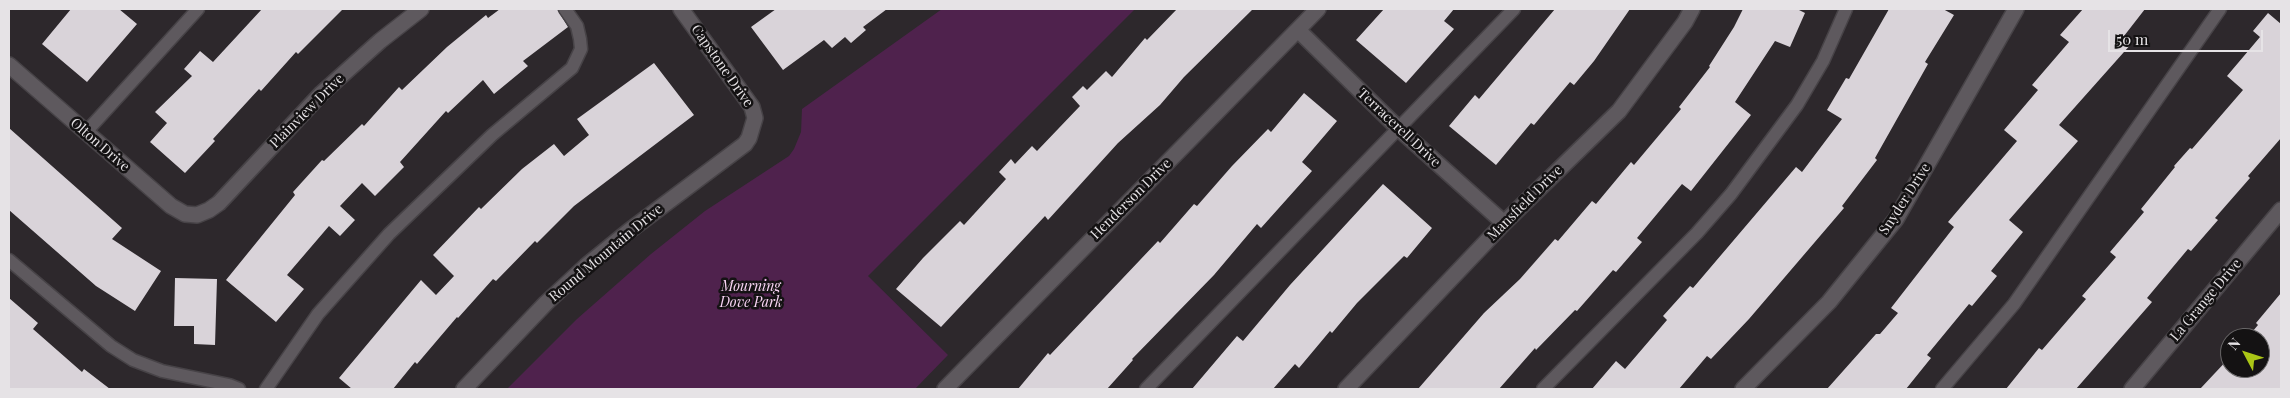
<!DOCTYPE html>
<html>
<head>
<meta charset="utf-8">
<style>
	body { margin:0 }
	#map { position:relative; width:2290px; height:398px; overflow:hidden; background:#2d282c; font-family:"Playfair Display",serif }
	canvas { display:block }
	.frame { position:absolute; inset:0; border:10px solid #e6e3e6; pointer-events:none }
	.north { position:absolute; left:2220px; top:328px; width:50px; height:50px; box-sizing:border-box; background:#141213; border:1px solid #686667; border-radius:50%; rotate:310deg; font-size:14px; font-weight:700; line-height:20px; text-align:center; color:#e6e3e6 }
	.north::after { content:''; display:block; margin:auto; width:18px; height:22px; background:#abc616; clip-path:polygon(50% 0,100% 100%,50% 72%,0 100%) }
	.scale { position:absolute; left:2108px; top:30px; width:155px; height:22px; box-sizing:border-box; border:2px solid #e6e3e6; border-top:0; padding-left:6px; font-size:15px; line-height:18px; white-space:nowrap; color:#e6e3e6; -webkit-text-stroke:4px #141213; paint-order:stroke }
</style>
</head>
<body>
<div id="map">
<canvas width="2290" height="398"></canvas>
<div class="frame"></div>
<div class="north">N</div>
<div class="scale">50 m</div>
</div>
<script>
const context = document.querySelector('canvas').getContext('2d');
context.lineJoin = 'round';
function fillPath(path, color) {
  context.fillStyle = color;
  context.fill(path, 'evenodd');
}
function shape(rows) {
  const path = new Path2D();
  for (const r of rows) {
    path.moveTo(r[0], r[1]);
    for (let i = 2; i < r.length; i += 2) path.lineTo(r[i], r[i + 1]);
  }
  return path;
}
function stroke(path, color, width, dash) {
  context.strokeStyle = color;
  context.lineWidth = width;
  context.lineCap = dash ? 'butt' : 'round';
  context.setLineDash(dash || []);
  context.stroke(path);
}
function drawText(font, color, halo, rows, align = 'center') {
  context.font = font + ' "Playfair Display",serif';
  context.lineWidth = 5;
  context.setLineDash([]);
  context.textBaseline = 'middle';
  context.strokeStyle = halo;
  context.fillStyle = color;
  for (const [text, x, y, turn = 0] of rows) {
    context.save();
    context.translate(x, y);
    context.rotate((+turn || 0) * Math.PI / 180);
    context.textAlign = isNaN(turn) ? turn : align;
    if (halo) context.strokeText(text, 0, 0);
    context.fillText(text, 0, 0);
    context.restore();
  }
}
fillPath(shape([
	[942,9,1135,9,868,276,948,355,915,389,507,389,577,319,651,254,705,211,789,156,794,149,801,132,802,109]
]), '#4f224d');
fillPath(shape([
	[71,9,119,9,137,24,87,82,42,44],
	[262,9,343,9,298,54,296,52,261,91,259,89,213,139,215,141,185,173,150,142,167,123,155,112,192,76,184,69,200,51,213,62],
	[500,9,557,9,568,27,523,61,528,66,494,94,483,80,448,113,446,111,400,162,404,167,375,196,362,183,340,206,355,220,340,236,329,226,287,275,304,289,276,322,226,280,295,195,293,192,322,160,324,161,362,124,364,126,399,87,402,90,447,47,486,15,488,18],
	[776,9,887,9,863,27,866,30,851,43,845,37,832,48,824,40,783,70,751,27],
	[1177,9,1253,9,1184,77,1160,105,1118,143,1048,220,1045,216,941,327,896,289,923,258,960,221,964,225,1006,179,999,172,1011,159,1015,164,1032,146,1037,151,1080,106,1072,97,1083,86,1087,90,1106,71,1112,77,1145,38,1147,40],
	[1384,9,1454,9,1444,21,1454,29,1406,83,1356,40],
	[1555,9,1630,9,1594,61,1574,85,1570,82,1534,125,1531,123,1496,165,1449,126,1475,95,1479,99],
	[1743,9,1797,9,1805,13,1790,47,1775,41,1735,102,1751,115,1691,191,1682,184,1637,238,1642,242,1616,272,1613,270,1577,311,1575,310,1536,350,1535,348,1499,389,1418,389,1484,313,1520,279,1555,239,1558,241,1592,201,1596,204,1631,162,1634,165,1681,109,1679,107,1710,67,1709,66,1734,27],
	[1889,9,1943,9,1954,15,1925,62,1928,64,1875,158,1877,160,1842,206,1844,208,1749,319,1711,359,1707,356,1679,389,1592,389,1616,361,1625,369,1667,320,1663,316,1690,286,1693,288,1796,167,1802,172,1842,119,1827,110,1846,78,1849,79],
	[2083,9,2145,9,2124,36,2132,43,2059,125,2078,141,2009,220,2023,232,1991,271,1997,276,1972,306,1969,304,1927,355,1931,358,1906,389,1827,389,1876,334,1880,334,1898,313,1891,308,1954,227,1948,222,2017,141,2004,130,2038,90,2032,85,2069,42,2060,35],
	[2268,13,2281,24,2281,138,2248,176,2250,178,2215,218,2218,220,2191,251,2188,249,2147,298,2152,302,2076,389,2006,389,2039,348,2042,350,2086,299,2082,296,2116,257,2110,252,2144,212,2141,209,2175,167,2174,166,2190,148,2192,149,2243,90,2227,76,2260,37,2253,31],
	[654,63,694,115,574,206,537,243,535,241,496,281,493,279,458,318,457,317,417,364,415,362,393,389,352,389,339,378,421,280,436,295,454,276,433,255,479,207,481,209,522,169,554,144,564,156,589,135,577,119],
	[1304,93,1337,121,1302,162,1312,171,1261,228,1257,224,1214,275,1132,359,1133,360,1107,389,1018,389,1048,353,1050,355,1158,241,1160,243,1194,204,1197,206,1232,166,1268,129,1271,132],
	[9,128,122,228,112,239,161,271,135,311,96,286,9,210],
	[1383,184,1432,228,1407,258,1404,256,1357,303,1332,333,1330,331,1299,368,1295,364,1273,389,1192,389,1237,336,1243,341,1290,285],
	[175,278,217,279,215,345,194,344,194,326,174,326],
	[2281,293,2281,389,2200,389,2230,357,2230,368,2260,368,2260,338,2247,338,2258,325,2256,323],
	[9,298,38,323,33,329,82,372,84,369,110,389,9,389]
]), '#d9d3d9');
const lane = shape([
	[86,132,198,9],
	[9,260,111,346,133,360,162,371,229,385,239,389],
	[266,389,318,314,389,234,492,135,572,68,581,49,580,39,577,26,565,9],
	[1146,389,1514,9],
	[1543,389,1697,233,1731,194,1797,105,1823,61,1846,9],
	[1942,389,2014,304,2220,9]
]);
const street = shape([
	[1298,30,1398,128,1504,223],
	[9,65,171,206,185,214,197,215,209,210,219,203,321,94,380,41,421,9],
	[464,389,546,303,586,266,629,231,745,144,749,138,755,118,752,107,681,9],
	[945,389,1318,9],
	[1346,389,1504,223,1619,111,1685,22,1692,9],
	[1743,389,1829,302,1896,219,2016,9],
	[2132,389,2281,210]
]);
stroke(lane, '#474347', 15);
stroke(street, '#474347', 18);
stroke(lane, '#5e595e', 12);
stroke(street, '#5e595e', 15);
drawText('14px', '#e6e3e6', '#141213', [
	["Capstone Drive",722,66,55],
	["Plainview Drive",307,111,-45],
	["Terracerell Drive",1399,128,43],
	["Olton Drive",100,145,41],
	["Henderson Drive",1131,199,-45],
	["Snyder Drive",1905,199,-57],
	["Mansfield Drive",1525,203,-45],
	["Round Mountain Drive",606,253,-40],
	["La Grange Drive",2206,300,-50]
]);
drawText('italic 14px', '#f9d5f5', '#141213', [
	["Mourning",751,287],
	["Dove Park",751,303]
]);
</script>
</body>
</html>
